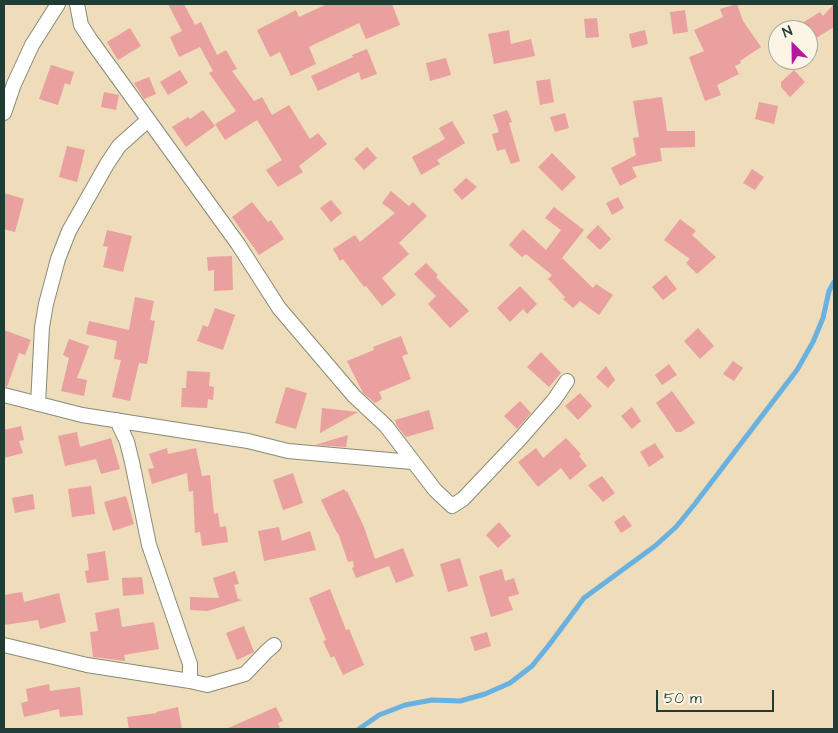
<!DOCTYPE html>
<html>
<head>
<meta charset="utf-8">
<style>
	body { margin:0 }
	#map { position:relative; width:838px; height:733px; overflow:hidden; background:#eedcba; font-family:"Architects Daughter",sans-serif }
	canvas { display:block }
	.frame { position:absolute; inset:0; border:5px solid #1f3d34; pointer-events:none }
	.north { position:absolute; left:768px; top:20px; width:50px; height:50px; box-sizing:border-box; background:#fcf5e5; border:1px solid #a4ab9e; border-radius:50%; rotate:337deg; font-size:14px; font-weight:700; line-height:20px; text-align:center; color:#1f3d34 }
	.north::after { content:''; display:block; margin:auto; width:18px; height:22px; background:#b5179e; clip-path:polygon(50% 0,100% 100%,50% 72%,0 100%) }
	.scale { position:absolute; left:656px; top:690px; width:118px; height:22px; box-sizing:border-box; border:2px solid #1f3d34; border-top:0; padding-left:6px; font-size:15px; line-height:18px; white-space:nowrap; color:#1f3d34; -webkit-text-stroke:4px #fcf5e5; paint-order:stroke }
</style>
</head>
<body>
<div id="map">
<canvas width="838" height="733"></canvas>
<div class="frame"></div>
<div class="north">N</div>
<div class="scale">50 m</div>
</div>
<script>
const context = document.querySelector('canvas').getContext('2d');
context.lineJoin = 'round';
function shape(rows) {
  const path = new Path2D();
  for (const r of rows) {
    path.moveTo(r[0], r[1]);
    for (let i = 2; i < r.length; i += 2) path.lineTo(r[i], r[i + 1]);
  }
  return path;
}
function stroke(path, color, width, dash) {
  context.strokeStyle = color;
  context.lineWidth = width;
  context.lineCap = dash ? 'butt' : 'round';
  context.setLineDash(dash || []);
  context.stroke(path);
}
function fillPath(path, color) {
  context.fillStyle = color;
  context.fill(path, 'evenodd');
}
stroke(shape([
	[359,729,379,715,405,705,432,700,460,701,485,694,510,683,532,666,549,645,584,598,655,546,676,527,694,505,797,370,813,342,823,318,829,291,834,282]
]), '#68b1e0', 5);
fillPath(shape([
	[168,4,184,4,195,25,201,22,217,55,226,50,237,69,232,71,254,101,262,97,272,115,289,105,310,139,318,133,327,144,299,166,303,172,278,187,266,170,282,160,257,120,225,140,215,124,236,111,209,73,213,71,200,47,179,57,170,37,182,31],
	[327,4,392,4,400,25,366,39,359,23,309,47,316,64,291,76,280,52,270,57,257,30,296,10,299,17],
	[737,4,743,21,761,47,740,61,741,63,735,66,739,74,717,85,721,95,705,101,689,57,704,51,694,30,723,17,720,9],
	[834,4,834,27,808,43,808,30,791,30,820,12,823,16],
	[685,10,688,32,673,34,670,12],
	[597,18,599,37,586,38,584,19],
	[130,28,141,46,118,60,107,42],
	[509,30,511,44,531,39,535,56,494,64,488,34],
	[645,30,648,44,632,48,629,34],
	[367,49,377,74,361,80,359,72,318,91,311,76,353,57,352,55],
	[446,58,451,75,430,81,426,63],
	[51,65,74,72,70,85,65,83,58,105,39,99],
	[180,70,188,83,168,95,160,82],
	[794,70,805,82,790,97,781,87,781,82],
	[149,77,156,94,144,99,134,83],
	[550,79,554,102,540,105,536,81],
	[104,92,119,95,116,110,101,107],
	[662,97,667,131,695,131,695,147,660,148,662,161,632,167,637,177,620,186,611,168,636,155,633,138,639,137,633,101],
	[759,102,778,106,774,124,755,119],
	[203,110,215,126,186,147,172,127,188,117,190,119],
	[507,110,512,122,509,123,520,161,511,164,505,149,497,151,492,134,499,132,493,115],
	[565,113,569,128,555,132,550,117],
	[452,121,465,143,437,160,440,164,421,175,412,157,445,139,439,128],
	[67,146,85,150,77,182,59,177],
	[367,147,377,158,364,170,354,159],
	[552,153,576,177,562,191,538,167],
	[752,169,764,177,755,190,743,183],
	[466,178,477,187,462,200,453,190],
	[391,191,409,206,413,202,427,216,399,243,409,254,382,278,396,295,382,306,366,286,364,287,343,259,340,261,333,249,355,235,360,242,395,213,382,203],
	[4,193,24,199,15,232,4,229],
	[618,197,624,208,612,215,606,203],
	[331,200,342,213,331,222,320,208],
	[252,202,268,222,271,220,284,239,259,255,232,217],
	[554,207,584,230,562,258,593,288,596,284,613,295,599,315,580,301,573,308,563,299,565,297,548,279,552,275,526,254,522,257,509,245,523,229,546,250,561,230,545,218],
	[680,219,696,231,692,235,716,257,697,274,686,263,690,259,664,240],
	[598,225,611,239,600,250,586,237],
	[107,230,132,236,123,272,103,267,108,247,103,246],
	[232,256,233,290,214,291,214,270,208,271,207,257],
	[426,263,438,275,436,277,469,311,450,328,428,304,436,296,414,274],
	[666,275,677,289,663,300,652,287],
	[520,286,537,304,527,314,523,309,510,322,497,308],
	[135,297,154,301,150,320,155,321,147,364,139,363,130,401,112,397,121,360,114,359,117,341,86,334,89,321,129,330],
	[215,308,235,315,223,350,197,341,203,325,208,327],
	[698,328,714,346,700,359,684,341],
	[4,330,31,340,25,355,19,353,7,387,4,386],
	[401,336,408,354,402,356,411,379,379,392,382,399,375,403,363,393,347,361,374,350,373,347],
	[69,339,89,346,77,378,87,380,84,396,61,391,69,358,63,355],
	[541,352,561,373,549,387,527,367],
	[733,361,743,368,734,381,723,374],
	[669,364,677,375,662,385,655,375],
	[606,366,615,380,608,388,596,377],
	[187,371,210,372,209,386,214,387,213,400,208,399,207,408,181,407,182,388,186,388],
	[286,387,307,393,296,429,275,423],
	[672,391,695,423,681,432,676,432,656,403],
	[580,393,592,406,578,420,565,406],
	[520,401,531,413,517,429,504,416],
	[632,407,641,421,632,429,621,416],
	[322,408,358,412,320,433],
	[429,410,434,429,406,437,397,426,395,420],
	[21,426,24,440,19,441,23,453,4,458,4,430],
	[77,432,80,447,111,438,120,469,101,474,96,459,65,466,58,436],
	[348,435,346,447,315,445],
	[566,438,581,454,579,456,587,466,570,480,561,468,538,487,518,462,536,448,543,458],
	[655,443,664,457,649,467,640,452],
	[167,448,168,454,196,448,202,476,210,475,214,514,218,513,220,527,226,526,228,542,202,546,200,532,195,533,193,491,189,492,187,473,152,484,148,469,154,468,149,454],
	[293,473,303,503,283,510,273,480],
	[602,476,615,493,603,502,588,485],
	[91,486,95,514,72,517,68,489],
	[344,489,346,492,347,491,364,527,375,559,403,548,414,576,396,583,389,566,356,578,352,568,354,567,353,561,348,562,338,533,337,533,321,500],
	[33,494,35,509,15,513,12,498],
	[126,496,134,524,113,531,104,502],
	[624,515,632,526,621,533,614,522],
	[499,522,511,536,498,548,486,535],
	[279,527,282,541,310,531,316,550,264,561,258,531],
	[105,551,109,580,87,583,85,571,89,570,87,554],
	[460,558,468,586,448,592,440,564],
	[502,569,505,581,514,578,519,594,508,597,513,610,491,617,479,576],
	[235,571,239,584,234,585,238,599,242,600,208,611,190,610,190,597,219,598,213,578],
	[142,577,144,594,123,596,122,578],
	[330,589,346,630,349,629,364,665,343,675,334,656,331,658,323,641,326,640,309,598],
	[22,592,24,602,59,593,66,622,40,629,38,620,4,625,4,595],
	[119,608,122,627,154,622,159,649,124,655,125,661,93,657,90,632,98,631,95,613],
	[244,626,254,652,237,660,226,633],
	[487,632,491,646,475,651,470,637],
	[49,684,50,691,80,687,83,715,60,717,59,709,24,717,21,703,28,701,26,689],
	[178,707,182,729,129,729,127,717,157,713,156,712],
	[276,707,283,721,278,723,280,729,226,729]
]), '#e9a09e');
const street = shape([
	[77,4,81,25,90,39,238,244,279,308,354,396,386,426,435,490,452,506,463,499,519,440,554,400,567,381],
	[4,113,14,84,32,45,58,4],
	[4,395,82,415,248,441,288,451,412,462],
	[38,404,42,327,46,304,58,259,69,231,107,164,119,146,148,120],
	[117,420,127,442,132,462,149,545,190,664,190,681],
	[4,645,87,665,190,681,207,685,245,674,267,651,274,645]
]);
stroke(street, '#868c77', 16);
stroke(street, '#fff', 14);
</script>
</body>
</html>
